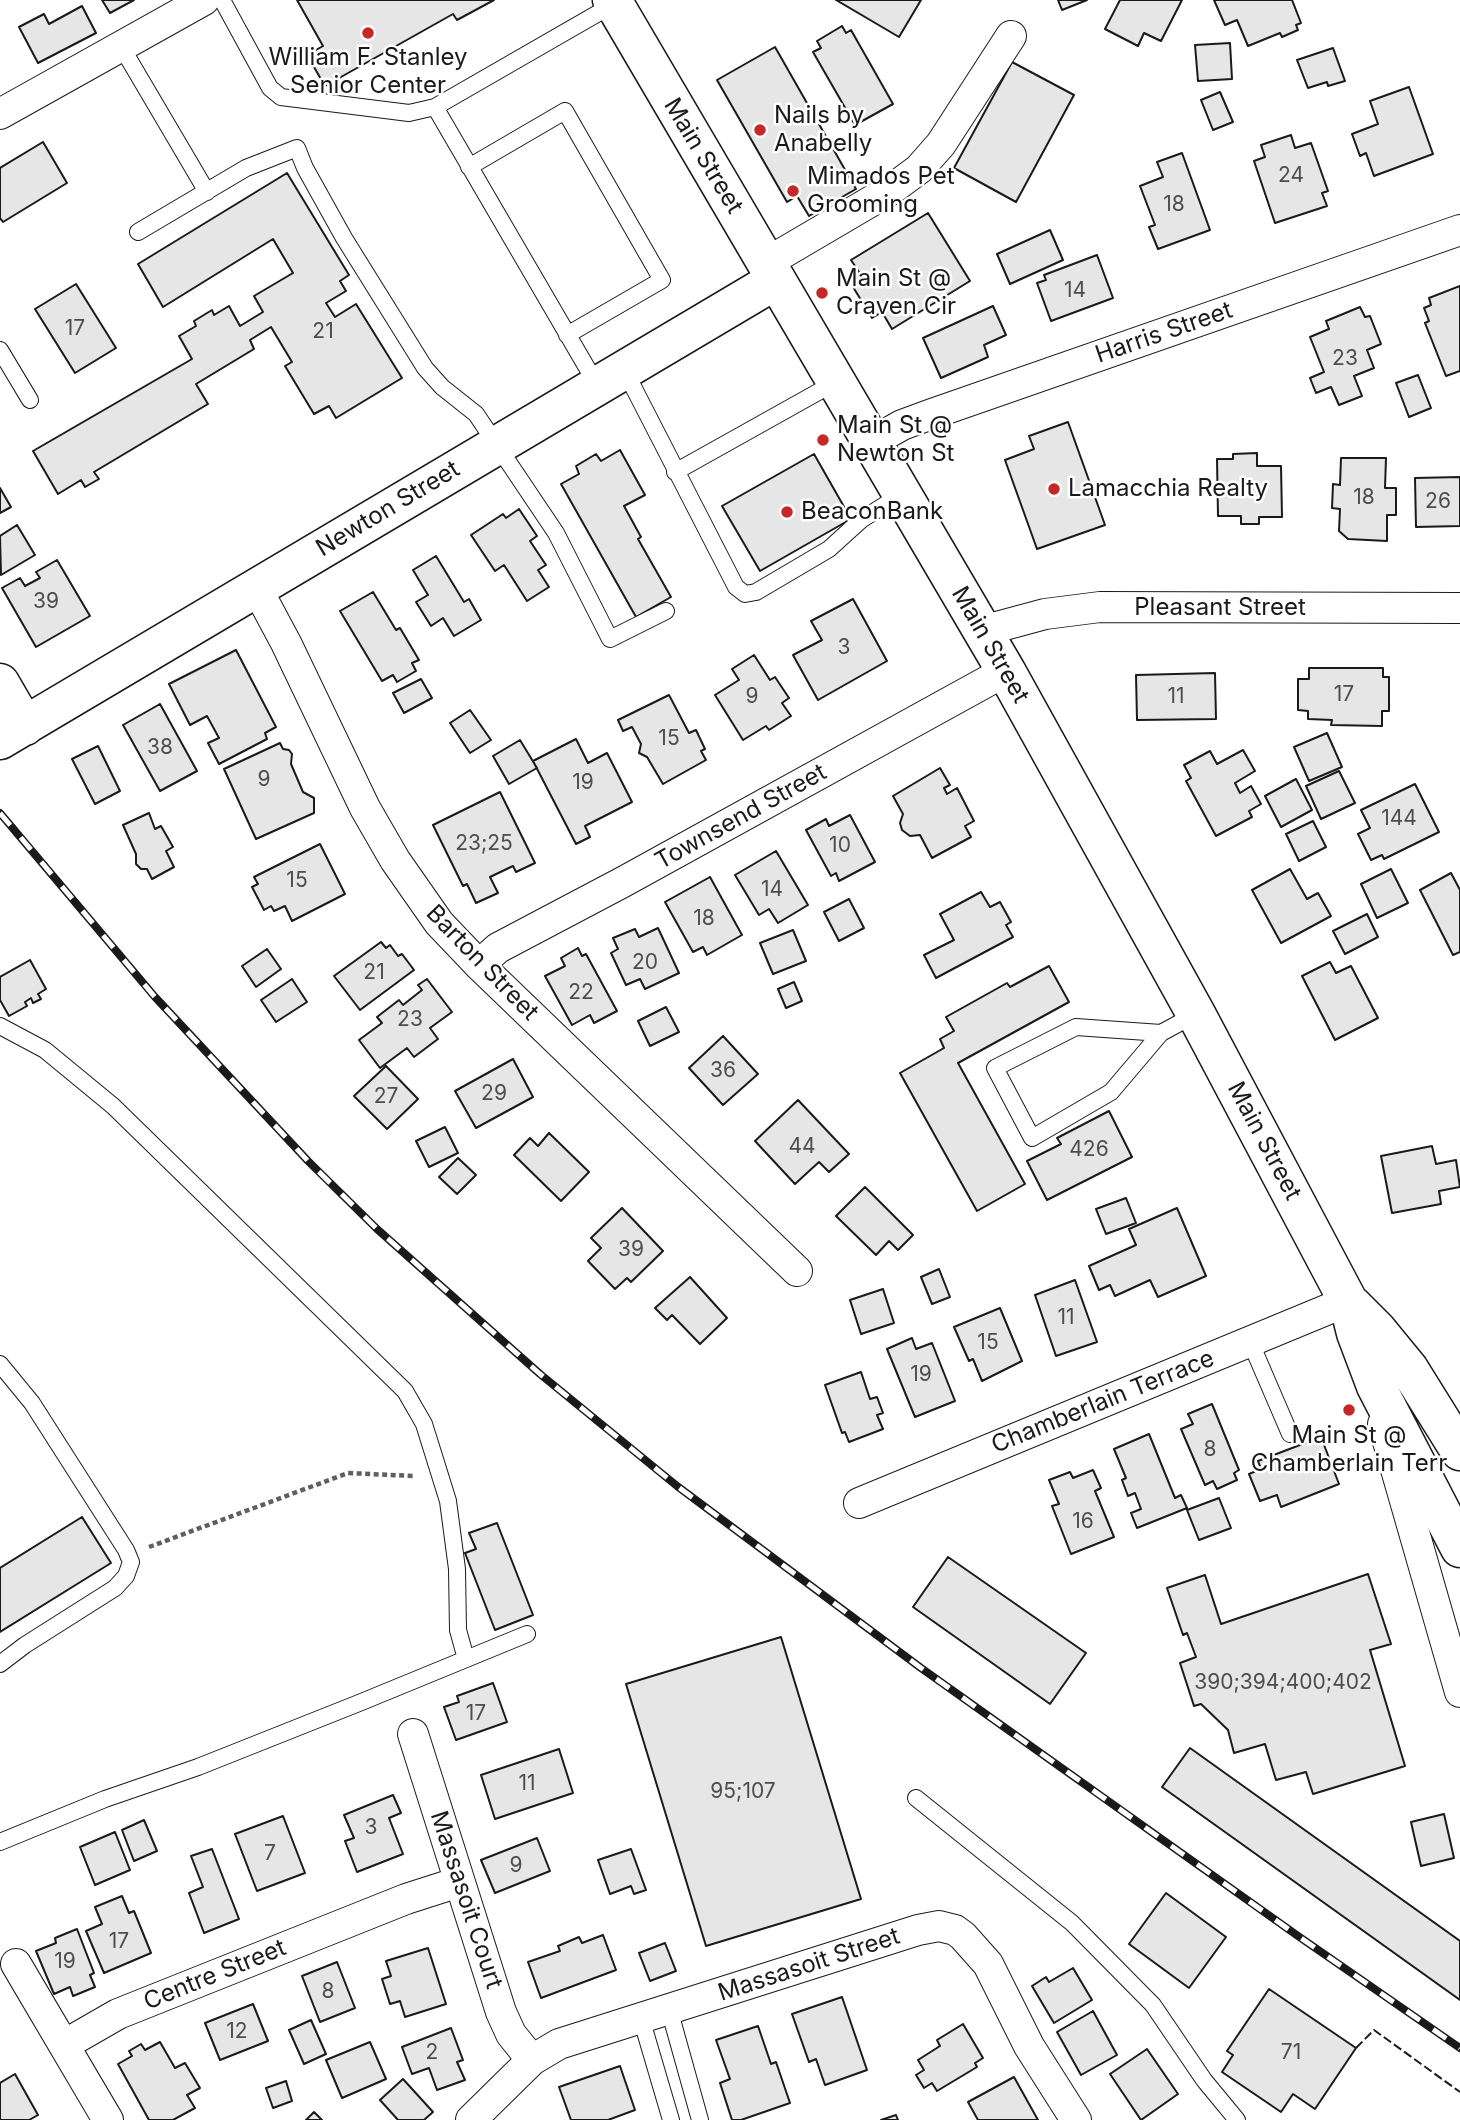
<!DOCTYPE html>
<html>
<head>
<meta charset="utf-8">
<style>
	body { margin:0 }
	canvas { display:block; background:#fff }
</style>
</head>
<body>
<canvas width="1460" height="2120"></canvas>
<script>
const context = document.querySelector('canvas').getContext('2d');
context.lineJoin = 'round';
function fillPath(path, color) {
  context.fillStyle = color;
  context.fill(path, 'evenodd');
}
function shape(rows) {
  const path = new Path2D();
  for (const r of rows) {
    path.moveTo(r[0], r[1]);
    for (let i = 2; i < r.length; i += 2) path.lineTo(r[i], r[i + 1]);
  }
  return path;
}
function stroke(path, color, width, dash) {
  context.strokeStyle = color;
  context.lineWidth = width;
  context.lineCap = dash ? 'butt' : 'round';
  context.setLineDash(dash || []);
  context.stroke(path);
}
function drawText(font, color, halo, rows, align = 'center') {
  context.font = font + ' Inter,sans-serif';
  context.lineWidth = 5;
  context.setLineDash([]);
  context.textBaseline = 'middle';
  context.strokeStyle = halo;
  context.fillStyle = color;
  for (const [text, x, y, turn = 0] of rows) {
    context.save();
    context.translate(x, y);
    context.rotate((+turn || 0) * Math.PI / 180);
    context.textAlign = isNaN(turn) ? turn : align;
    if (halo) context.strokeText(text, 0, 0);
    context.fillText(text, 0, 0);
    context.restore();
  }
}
const building = shape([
	[102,0,134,0,110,13,102,0],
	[297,0,494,0,457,20,453,14,325,86,307,55,323,46,297,0],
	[836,0,921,0,899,37,836,0],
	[1058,0,1087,0,1062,10,1058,0],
	[1120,0,1182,0,1161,41,1144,33,1138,46,1105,29,1120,0],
	[1214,0,1292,0,1301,23,1296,25,1298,30,1282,37,1280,33,1248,46,1237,20,1225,25,1214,0],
	[82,6,96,33,38,63,19,27,44,14,49,24,82,6],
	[842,26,846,33,851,30,893,104,855,125,813,52,821,48,817,41,842,26],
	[1230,43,1232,79,1198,81,1195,45,1230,43],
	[775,47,856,189,809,216,797,196,787,202,717,80,775,47],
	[1333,48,1345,81,1328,86,1327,82,1308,88,1297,60,1333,48],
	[1012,62,1074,95,1016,202,954,168,1012,62],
	[1409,87,1433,154,1374,176,1366,153,1360,156,1352,134,1378,124,1370,101,1409,87],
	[1220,92,1233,122,1213,130,1201,100,1220,92],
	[1291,135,1295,148,1311,143,1328,191,1322,193,1327,206,1275,223,1254,161,1265,157,1261,145,1291,135],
	[43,142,67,183,3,222,0,218,0,168,43,142],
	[1182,153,1210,230,1158,249,1149,227,1155,225,1140,186,1163,177,1157,162,1182,153],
	[287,173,349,275,340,281,346,291,326,303,335,317,356,304,402,378,336,418,329,406,314,414,285,366,292,362,271,327,250,340,254,349,196,384,208,404,94,472,99,479,85,487,81,480,58,494,33,451,192,359,179,336,196,326,194,321,212,310,214,315,229,306,240,326,263,312,254,296,293,273,273,239,163,307,138,264,287,173],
	[928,213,970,281,892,329,882,312,872,318,850,282,861,275,851,260,928,213],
	[1050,230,1063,260,1010,284,997,254,1050,230],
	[1097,255,1113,298,1051,321,1037,283,1046,280,1044,275,1097,255],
	[76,284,116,348,75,373,35,309,76,284],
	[1460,286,1460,371,1446,376,1425,323,1429,321,1424,308,1431,305,1429,298,1460,286],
	[993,306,1006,335,984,345,988,357,941,378,923,338,993,306],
	[1360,307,1365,317,1370,316,1381,344,1367,350,1374,368,1354,376,1362,396,1339,405,1331,387,1316,393,1310,378,1324,372,1310,337,1329,329,1326,321,1360,307],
	[1418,375,1431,408,1409,417,1396,383,1418,375],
	[1068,422,1105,525,1037,549,1005,460,1034,449,1029,436,1068,422],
	[620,450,645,495,624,506,641,537,638,539,671,597,636,617,561,484,579,474,576,466,596,454,601,461,620,450],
	[1257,453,1257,466,1281,466,1282,517,1259,517,1259,524,1241,524,1241,516,1218,516,1217,459,1233,459,1233,454,1257,453],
	[814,454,851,519,760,571,722,506,814,454],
	[1341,458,1386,458,1385,488,1396,488,1396,515,1387,515,1387,541,1348,539,1339,531,1340,509,1332,508,1333,484,1340,485,1341,458],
	[1460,477,1460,526,1416,527,1415,478,1460,477],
	[0,488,11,507,0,513,0,488],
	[519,509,537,536,530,541,546,565,538,570,549,587,527,601,504,565,495,571,471,535,503,514,506,518,519,509],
	[17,525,35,555,1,575,0,536,17,525],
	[436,556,464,602,469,599,481,620,454,636,443,618,431,626,416,602,428,595,413,570,436,556],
	[57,560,90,616,36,647,2,588,20,578,25,586,40,578,36,572,57,560],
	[373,592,396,630,400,628,419,660,412,663,416,671,397,682,393,675,382,681,340,611,373,592],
	[853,599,887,661,818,700,793,655,822,640,811,621,853,599],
	[236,650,276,727,265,733,267,739,219,764,208,743,219,738,207,716,190,725,169,684,236,650],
	[754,655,770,680,775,677,789,698,782,703,791,716,769,730,766,726,743,740,715,695,739,680,732,669,754,655],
	[1309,668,1383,668,1383,677,1389,677,1389,711,1382,711,1382,726,1331,725,1332,720,1308,719,1308,711,1298,710,1298,679,1309,679,1309,668],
	[1215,673,1216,719,1137,720,1136,675,1215,673],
	[421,679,432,698,404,713,393,693,421,679],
	[669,695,689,733,696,730,705,749,701,751,706,760,663,784,647,757,639,753,641,744,632,727,623,731,618,720,669,695],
	[160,704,197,771,160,791,123,725,160,704],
	[470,710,491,740,470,753,450,723,470,710],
	[1327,733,1342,767,1309,781,1294,747,1327,733],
	[576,739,588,763,607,753,632,802,585,826,590,837,576,844,533,761,576,739],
	[520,740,537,768,509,784,493,756,520,740],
	[280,743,283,749,289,750,292,754,291,764,303,792,314,798,314,813,256,839,224,769,280,743],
	[98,746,120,791,95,804,72,759,98,746],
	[1243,750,1255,771,1235,783,1240,793,1251,786,1261,804,1249,811,1252,817,1216,836,1186,781,1191,778,1184,765,1210,751,1217,764,1243,750],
	[940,768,950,785,944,788,947,794,957,788,974,821,965,826,971,837,932,858,920,835,910,836,902,830,900,823,903,814,893,796,940,768],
	[1339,771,1355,803,1321,819,1306,786,1339,771],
	[1296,779,1312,810,1281,827,1265,796,1296,779],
	[1415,784,1439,832,1384,859,1382,855,1371,860,1358,834,1370,828,1361,810,1415,784],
	[500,792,535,863,516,872,513,866,490,877,498,893,476,903,467,884,463,886,433,825,500,792],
	[149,813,155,829,161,826,173,847,166,851,174,867,152,879,147,869,141,869,136,864,136,854,123,825,149,813],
	[850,815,875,862,839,881,836,873,831,876,806,830,826,819,829,826,850,815],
	[1313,821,1326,847,1299,861,1286,834,1313,821],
	[320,844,345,894,292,921,285,906,274,911,271,906,264,910,252,887,258,884,254,877,320,844],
	[776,851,808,905,778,923,769,909,759,915,735,875,776,851],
	[1290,869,1307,899,1318,893,1331,916,1281,943,1252,890,1290,869],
	[1391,869,1408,903,1377,918,1361,884,1391,869],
	[1451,873,1460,890,1460,952,1453,955,1420,890,1451,873],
	[710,877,742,935,707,955,703,947,693,952,665,902,710,877],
	[981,892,990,907,1000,902,1011,922,1006,925,1013,937,936,978,924,955,954,940,940,914,981,892],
	[849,899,864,928,839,941,824,912,849,899],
	[1367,914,1378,937,1345,954,1333,931,1367,914],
	[658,928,679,973,645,989,640,979,626,985,611,953,618,949,613,938,635,929,639,937,658,928],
	[793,930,806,961,773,974,760,943,793,930],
	[381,942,386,948,390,945,398,956,402,954,414,970,360,1010,334,976,381,942],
	[578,948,582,956,586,954,617,1011,594,1023,590,1015,572,1025,545,976,565,966,561,958,578,948],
	[267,949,281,969,256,987,242,966,267,949],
	[30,960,46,989,38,994,41,999,33,1003,31,998,25,1002,27,1006,9,1016,0,1000,0,977,30,960],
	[1330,962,1336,973,1351,966,1378,1018,1335,1040,1302,976,1330,962],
	[1049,966,1069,1002,958,1063,1025,1184,977,1211,900,1073,944,1048,940,1039,954,1031,946,1017,1007,983,1010,987,1049,966],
	[292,979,307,1002,276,1022,261,1000,292,979],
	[427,979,452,1012,430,1028,438,1039,414,1057,407,1048,380,1068,359,1040,382,1023,377,1017,399,1000,403,1005,422,990,418,985,427,979],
	[794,982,802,1001,786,1008,778,989,794,982],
	[666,1007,679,1032,650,1046,638,1021,666,1007],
	[723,1036,758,1074,723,1105,689,1068,723,1036],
	[513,1059,533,1097,476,1128,455,1091,513,1059],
	[386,1066,418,1099,387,1129,354,1096,386,1066],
	[798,1100,849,1154,829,1172,819,1162,795,1184,755,1141,798,1100],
	[1109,1111,1132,1157,1047,1200,1027,1161,1061,1144,1057,1138,1109,1111],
	[445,1127,458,1153,429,1167,416,1141,445,1127],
	[549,1133,589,1172,561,1201,514,1155,530,1138,538,1146,549,1133],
	[1432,1146,1436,1164,1456,1160,1460,1187,1439,1191,1441,1204,1392,1213,1381,1156,1432,1146],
	[458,1158,476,1175,457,1194,439,1177,458,1158],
	[865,1187,913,1235,898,1250,889,1241,876,1255,836,1216,865,1187],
	[1126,1198,1136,1223,1106,1234,1096,1209,1126,1198],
	[622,1208,663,1251,631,1282,627,1278,615,1289,588,1261,601,1248,591,1238,622,1208],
	[1177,1208,1206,1276,1158,1297,1150,1280,1115,1296,1110,1285,1099,1290,1089,1266,1136,1245,1129,1229,1177,1208],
	[939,1269,950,1297,932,1304,921,1277,939,1269],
	[690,1277,727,1318,700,1344,672,1315,667,1320,655,1308,690,1277],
	[1075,1280,1097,1342,1056,1356,1035,1295,1075,1280],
	[883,1289,894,1323,861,1334,850,1300,883,1289],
	[1000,1308,1022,1361,982,1381,973,1359,969,1361,954,1327,1000,1308],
	[912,1338,916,1349,932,1343,955,1401,915,1417,887,1349,912,1338],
	[861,1372,870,1399,877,1397,883,1413,877,1415,883,1429,849,1442,845,1432,842,1433,825,1385,861,1372],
	[1212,1404,1239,1470,1234,1473,1237,1480,1217,1489,1213,1481,1205,1485,1181,1429,1193,1424,1188,1414,1212,1404],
	[1149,1434,1175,1498,1181,1495,1187,1508,1137,1528,1131,1513,1141,1509,1135,1493,1128,1496,1122,1480,1126,1478,1114,1449,1149,1434],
	[1321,1437,1339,1484,1281,1507,1277,1495,1260,1501,1249,1474,1261,1469,1258,1461,1321,1437],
	[1093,1470,1101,1488,1095,1491,1114,1537,1071,1554,1052,1506,1059,1504,1049,1480,1070,1472,1073,1478,1093,1470],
	[1219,1498,1231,1528,1199,1540,1187,1510,1219,1498],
	[82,1517,111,1563,0,1632,0,1568,82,1517],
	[497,1523,533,1615,495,1630,465,1553,476,1549,469,1533,497,1523],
	[948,1557,1086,1653,1050,1704,913,1607,948,1557],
	[1368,1574,1391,1644,1370,1650,1405,1766,1313,1794,1306,1772,1276,1780,1265,1744,1234,1753,1228,1730,1201,1704,1194,1706,1180,1663,1196,1657,1187,1633,1183,1635,1167,1588,1205,1575,1221,1624,1368,1574],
	[781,1637,861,1899,706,1946,626,1684,781,1637],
	[493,1683,507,1722,456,1740,444,1707,459,1702,457,1696,493,1683],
	[1190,1748,1460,1941,1460,2000,1162,1787,1190,1748],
	[559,1749,573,1793,495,1819,481,1775,559,1749],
	[393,1795,401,1813,389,1818,403,1854,357,1872,345,1841,354,1838,344,1815,393,1795],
	[1444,1814,1454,1858,1421,1866,1411,1822,1444,1814],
	[283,1816,305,1873,257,1891,235,1834,283,1816],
	[144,1820,157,1851,134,1861,122,1830,144,1820],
	[115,1832,130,1870,95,1885,80,1847,115,1832],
	[537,1838,550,1871,495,1893,481,1860,537,1838],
	[212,1849,239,1919,204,1933,189,1893,203,1887,191,1856,212,1849],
	[631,1849,646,1890,634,1894,631,1886,610,1894,598,1860,631,1849],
	[1166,1893,1226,1937,1189,1988,1129,1944,1166,1893],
	[122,1896,129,1913,134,1911,151,1953,104,1973,86,1931,102,1924,95,1907,122,1896],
	[77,1929,94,1973,90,1975,95,1987,73,1996,70,1987,54,1994,36,1951,56,1943,55,1938,77,1929],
	[603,1935,616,1970,541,1998,528,1962,560,1951,558,1946,579,1937,582,1943,603,1935],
	[665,1943,676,1971,650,1981,639,1953,665,1943],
	[428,1948,446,2004,405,2017,400,2001,390,2004,382,1979,391,1976,386,1961,428,1948],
	[337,1962,355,2008,320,2022,302,1976,337,1962],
	[1073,1968,1092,2000,1054,2023,1032,1986,1046,1977,1049,1982,1073,1968],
	[1269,1989,1356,2048,1315,2109,1293,2094,1281,2112,1222,2072,1233,2055,1227,2051,1269,1989],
	[842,1997,867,2070,825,2085,816,2059,809,2062,792,2014,842,1997],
	[253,2004,268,2041,220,2060,205,2023,253,2004],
	[1093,2011,1117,2055,1081,2075,1057,2032,1093,2011],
	[311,2020,326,2054,304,2064,289,2030,311,2020],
	[963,2024,983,2058,975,2063,977,2067,937,2091,932,2083,924,2088,916,2075,924,2070,918,2060,940,2046,937,2040,963,2024],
	[758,2026,771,2064,776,2062,790,2103,741,2120,732,2120,720,2083,730,2079,716,2040,758,2026],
	[451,2028,463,2060,457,2062,465,2080,437,2090,429,2068,412,2074,402,2047,451,2028],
	[160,2042,175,2068,185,2063,200,2088,187,2095,195,2108,173,2120,149,2120,118,2064,132,2056,129,2051,141,2044,145,2050,160,2042],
	[370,2042,386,2079,342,2098,326,2060,370,2042],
	[1147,2049,1178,2094,1141,2120,1110,2074,1147,2049],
	[620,2066,635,2110,608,2120,571,2120,559,2087,620,2066],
	[15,2074,38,2115,29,2120,0,2120,0,2083,15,2074],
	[1014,2077,1038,2120,978,2120,968,2102,1014,2077],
	[403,2079,433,2112,424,2120,398,2120,380,2100,403,2079],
	[286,2081,292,2101,273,2108,266,2088,286,2081],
	[314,2112,322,2120,306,2120,314,2112],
	[896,2115,898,2120,881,2120,896,2115]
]);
fillPath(building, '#e6e6e6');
stroke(building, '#1a1a1a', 2);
const lane = shape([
	[222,0,270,88,281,97,409,113,435,107,614,4],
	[121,46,207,192],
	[435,107,597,385],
	[469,167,565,111,662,280,567,335],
	[138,232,246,168,297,148,305,168,344,238,425,368,442,387,476,414,556,533,610,639,666,611],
	[0,350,30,400],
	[624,369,736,587,745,594,756,592,829,549,861,520,902,494],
	[675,472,836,382],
	[0,1026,45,1050,113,1106,405,1391,424,1424,448,1501,457,1569,458,1630,466,1659],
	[1161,1033,1111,1092,1032,1138,995,1068,1076,1027,1161,1033,1196,1014],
	[1250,1341,1290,1434],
	[0,1364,32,1403,126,1550,131,1562,126,1576,115,1588,25,1645,0,1664],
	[916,1798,1072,1923,1153,2005,1204,2080,1237,2120],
	[0,1842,105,1799,198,1767,359,1703,527,1634],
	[669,2009,700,2120],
	[641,2018,671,2120]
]);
const street = shape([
	[0,114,204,0],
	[766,263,892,189,919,169,941,144,1011,36],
	[872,442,902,425,929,415,1460,230],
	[256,587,286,643,365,808,395,860,439,923,479,965,797,1271],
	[982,631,1045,614,1100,607,1460,608],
	[479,965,498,948,623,882,1006,671],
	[1383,1424,1460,1692],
	[859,1503,1348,1301],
	[413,1734,501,2012,511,2034,532,2060],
	[16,1964,108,2120],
	[64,2045,118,2014,406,1899,459,1882],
	[471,2120,532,2060,559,2044,918,1930,939,1926,955,1930,963,1936,988,1964,1029,2046,1076,2120]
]);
const secondary = shape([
	[0,683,25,726],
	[0,740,776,280]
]);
const primary = shape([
	[612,0,1006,671,1196,1014,1348,1301,1356,1333,1376,1386,1460,1548],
	[1352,1305,1377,1330,1409,1369,1460,1451]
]);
stroke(lane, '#1a1a1a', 18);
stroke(street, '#1a1a1a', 32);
stroke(secondary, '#1a1a1a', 41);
stroke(primary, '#1a1a1a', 41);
stroke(shape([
	[149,1547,348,1473,414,1476]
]), '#5f5f5f', 4.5, [5, 3.5]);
stroke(lane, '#fff', 16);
stroke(street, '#fff', 30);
stroke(secondary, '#fff', 38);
stroke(primary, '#fff', 38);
const rail = shape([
	[0,813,155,997,308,1161,377,1229,540,1374,677,1486,921,1668,1298,1936,1460,2048]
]);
stroke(rail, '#1a1a1a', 8);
stroke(rail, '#fff', 5, [16]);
stroke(shape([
	[1356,2048,1374,2030,1460,2092]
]), '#1a1a1a', 2, [9, 3.5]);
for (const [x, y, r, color] of [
	[368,33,7,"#c62828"],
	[760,130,7,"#c62828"],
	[793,191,7,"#c62828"],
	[822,293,7,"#c62828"],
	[823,440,7,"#c62828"],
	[1054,489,7,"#c62828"],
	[787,512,7,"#c62828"],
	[1349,1410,7,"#c62828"]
]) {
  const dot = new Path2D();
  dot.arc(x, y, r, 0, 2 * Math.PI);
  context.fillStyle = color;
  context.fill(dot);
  stroke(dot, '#fff', 2.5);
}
drawText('21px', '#4d4d4d', null, [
	["24",1291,176],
	["18",1174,205],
	["14",1075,291],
	["17",75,329],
	["21",323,332],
	["23",1345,359],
	["18",1364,498],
	["26",1438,502],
	["39",46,602],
	["3",844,648],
	["17",1344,695],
	["9",752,697],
	["11",1176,697],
	["15",669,739],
	["38",160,748],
	["9",264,780],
	["19",583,783],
	["144",1399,819],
	["23;25",484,844],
	["10",840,846],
	["15",297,881],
	["14",772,890],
	["18",704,919],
	["20",645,963],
	["21",374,973],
	["22",581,993],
	["23",410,1020],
	["36",723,1071],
	["29",494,1094],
	["27",386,1097],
	["44",802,1147],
	["426",1089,1150],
	["39",631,1250],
	["11",1066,1318],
	["15",988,1343],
	["19",921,1375],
	["8",1210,1450],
	["16",1083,1522],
	["390;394;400;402",1283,1683],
	["17",476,1714],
	["11",527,1784],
	["95;107",743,1792],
	["3",371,1828],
	["7",270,1854],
	["9",516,1866],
	["17",119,1942],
	["19",65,1962],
	["8",328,1992],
	["12",237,2032],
	["2",432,2053],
	["71",1291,2053]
]);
drawText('24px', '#1a1a1a', '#fff', [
	["William F. Stanley",368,58,"center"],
	["Senior Center",368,86,"center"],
	["Nails by",774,116],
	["Anabelly",774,144],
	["Mimados Pet",807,177],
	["Grooming",807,205],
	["Main St @",836,279],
	["Craven Cir",836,307],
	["Main St @",837,426],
	["Newton St",837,454],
	["Lamacchia Realty",1068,489],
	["BeaconBank",801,512],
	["Main St @",1349,1436,"center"],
	["Chamberlain Terr",1349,1464,"center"]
], 'left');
drawText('24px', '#1a1a1a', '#fff', [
	["Main Street",703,156,59],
	["Harris Street",1164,333,-19],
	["Newton Street",388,509,-31],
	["Pleasant Street",1220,608],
	["Main Street",990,645,60],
	["Townsend Street",741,817,-29],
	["Barton Street",482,963,46],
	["Main Street",1264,1141,62],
	["Chamberlain Terrace",1103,1402,-22],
	["Massasoit Court",466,1900,72],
	["Massasoit Street",809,1965,-18],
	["Centre Street",215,1975,-22]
]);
</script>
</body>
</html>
